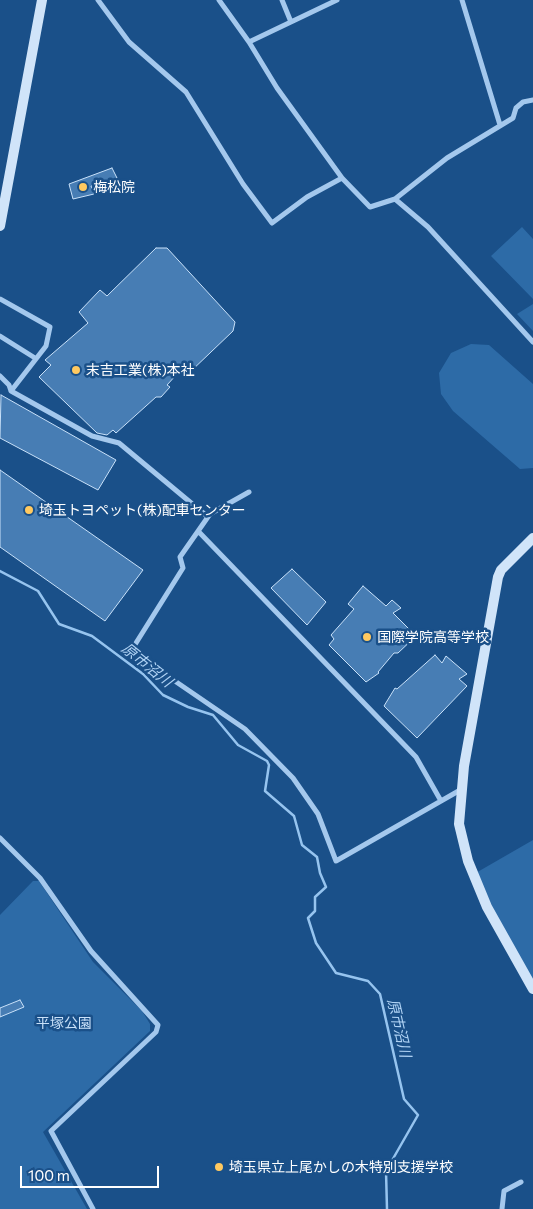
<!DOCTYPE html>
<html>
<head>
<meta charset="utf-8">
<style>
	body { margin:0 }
	#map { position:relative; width:533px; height:1209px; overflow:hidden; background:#1a5089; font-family:Commissioner,sans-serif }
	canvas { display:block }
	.scale { position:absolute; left:20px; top:1166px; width:139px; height:22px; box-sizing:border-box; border:2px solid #fff; border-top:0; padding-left:6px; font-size:15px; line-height:18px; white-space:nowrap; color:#fff; -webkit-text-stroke:4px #1a5089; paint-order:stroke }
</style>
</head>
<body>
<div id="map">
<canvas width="533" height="1209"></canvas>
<div class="scale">100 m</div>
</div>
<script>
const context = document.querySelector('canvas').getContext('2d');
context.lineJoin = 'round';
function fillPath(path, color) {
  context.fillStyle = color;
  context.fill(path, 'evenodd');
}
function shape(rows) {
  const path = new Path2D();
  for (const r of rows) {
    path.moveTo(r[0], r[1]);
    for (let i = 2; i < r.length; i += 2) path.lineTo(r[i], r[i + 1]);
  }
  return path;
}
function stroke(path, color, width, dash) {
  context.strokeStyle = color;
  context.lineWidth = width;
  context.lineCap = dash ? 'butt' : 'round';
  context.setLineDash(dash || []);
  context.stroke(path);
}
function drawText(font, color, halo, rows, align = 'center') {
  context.font = font + ' Commissioner,"Noto Sans JP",sans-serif';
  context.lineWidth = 5;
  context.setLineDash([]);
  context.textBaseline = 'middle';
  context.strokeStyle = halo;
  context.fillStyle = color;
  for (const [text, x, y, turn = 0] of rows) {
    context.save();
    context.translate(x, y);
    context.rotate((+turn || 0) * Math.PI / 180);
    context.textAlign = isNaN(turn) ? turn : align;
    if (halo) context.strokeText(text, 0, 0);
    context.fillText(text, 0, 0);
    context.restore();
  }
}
fillPath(shape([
	[522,227,533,239,533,299,491,256],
	[533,304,533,331,517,314],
	[471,344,489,345,533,384,533,468,520,469,453,411,441,394,439,373,451,353],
	[533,840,533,990,474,874],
	[33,881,39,881,93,962,142,1011,150,1024,150,1031,43,1132,87,1209,0,1209,0,915]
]), '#2d6ba7');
stroke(shape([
	[0,571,38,591,59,624,92,636,143,674,163,695,188,707,213,715,238,745,267,761,269,765,265,791,294,816,302,845,317,857,320,873,326,887,315,897,315,911,308,918,316,943,336,973,368,981,380,994,404,1099,418,1115,386,1171,387,1209]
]), '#96c4ef', 2.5);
const building = shape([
	[112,168,117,178,91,186,94,194,73,199,69,184,112,168],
	[156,248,167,248,235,322,233,331,189,373,177,374,167,385,170,387,161,397,156,397,116,433,113,430,107,435,97,433,39,377,51,365,45,360,88,323,79,312,100,290,107,296,156,248],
	[1,395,116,460,98,490,0,438,1,395],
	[0,470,143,570,105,621,0,547,0,470],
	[292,569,326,602,307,625,271,588,292,569],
	[363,586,386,606,392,600,401,608,393,613,416,636,398,653,394,653,378,672,379,673,366,682,329,645,334,639,331,635,354,609,348,604,363,586],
	[435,655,442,663,446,656,467,674,459,679,467,686,417,738,384,706,395,688,397,689,435,655],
	[20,1000,24,1007,0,1017,0,1008,20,1000]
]);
fillPath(building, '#477db4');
stroke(building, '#c9e1f9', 1);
stroke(shape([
	[98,0,129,42,186,92,243,184,272,223,307,197,342,178],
	[219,0,249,42,277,88,342,178,370,207,395,199,447,158,513,118,516,108,523,102,533,100],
	[282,0,291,22],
	[462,0,500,125],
	[249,42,337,0],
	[395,199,428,227,533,342],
	[0,299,50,327,46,346,11,391],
	[0,336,35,358],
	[0,376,9,385,11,391,92,436,119,443,208,517],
	[249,492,210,514,180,557,183,568,131,651,245,729,293,778,318,814,336,861,462,789],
	[198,531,416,757,441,801],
	[0,838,40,878,91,951,158,1025,156,1032,51,1131,93,1209],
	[502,1209,504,1191,521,1182]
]), '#a4c8ed', 5);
stroke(shape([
	[0,226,42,0],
	[533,538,501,570,498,577,464,766,459,824,468,861,487,907,533,989]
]), '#d0e4f9', 10);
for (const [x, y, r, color] of [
	[83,187,5,"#ffc960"],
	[76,370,5,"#ffc960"],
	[29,510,5,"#ffc960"],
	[367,637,5,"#ffc960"],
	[219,1167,5,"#ffc960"]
]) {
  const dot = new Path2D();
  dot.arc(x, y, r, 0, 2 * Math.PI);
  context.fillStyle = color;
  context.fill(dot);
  stroke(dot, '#1a5089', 2);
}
drawText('14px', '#fff', '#1a5089', [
	["梅松院",93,187],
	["末吉工業(株)本社",86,370],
	["埼玉トヨペット(株)配車センター",39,510],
	["国際学院高等学校",377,637],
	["埼玉県立上尾かしの木特別支援学校",229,1167]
], 'left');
drawText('14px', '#c9e1f9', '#1a5089', [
	["平塚公園",64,1023]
]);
drawText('italic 15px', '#afd2f4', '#1a5089', [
	["原市沼川",147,665,39],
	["原市沼川",399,1028,77]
]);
</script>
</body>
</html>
